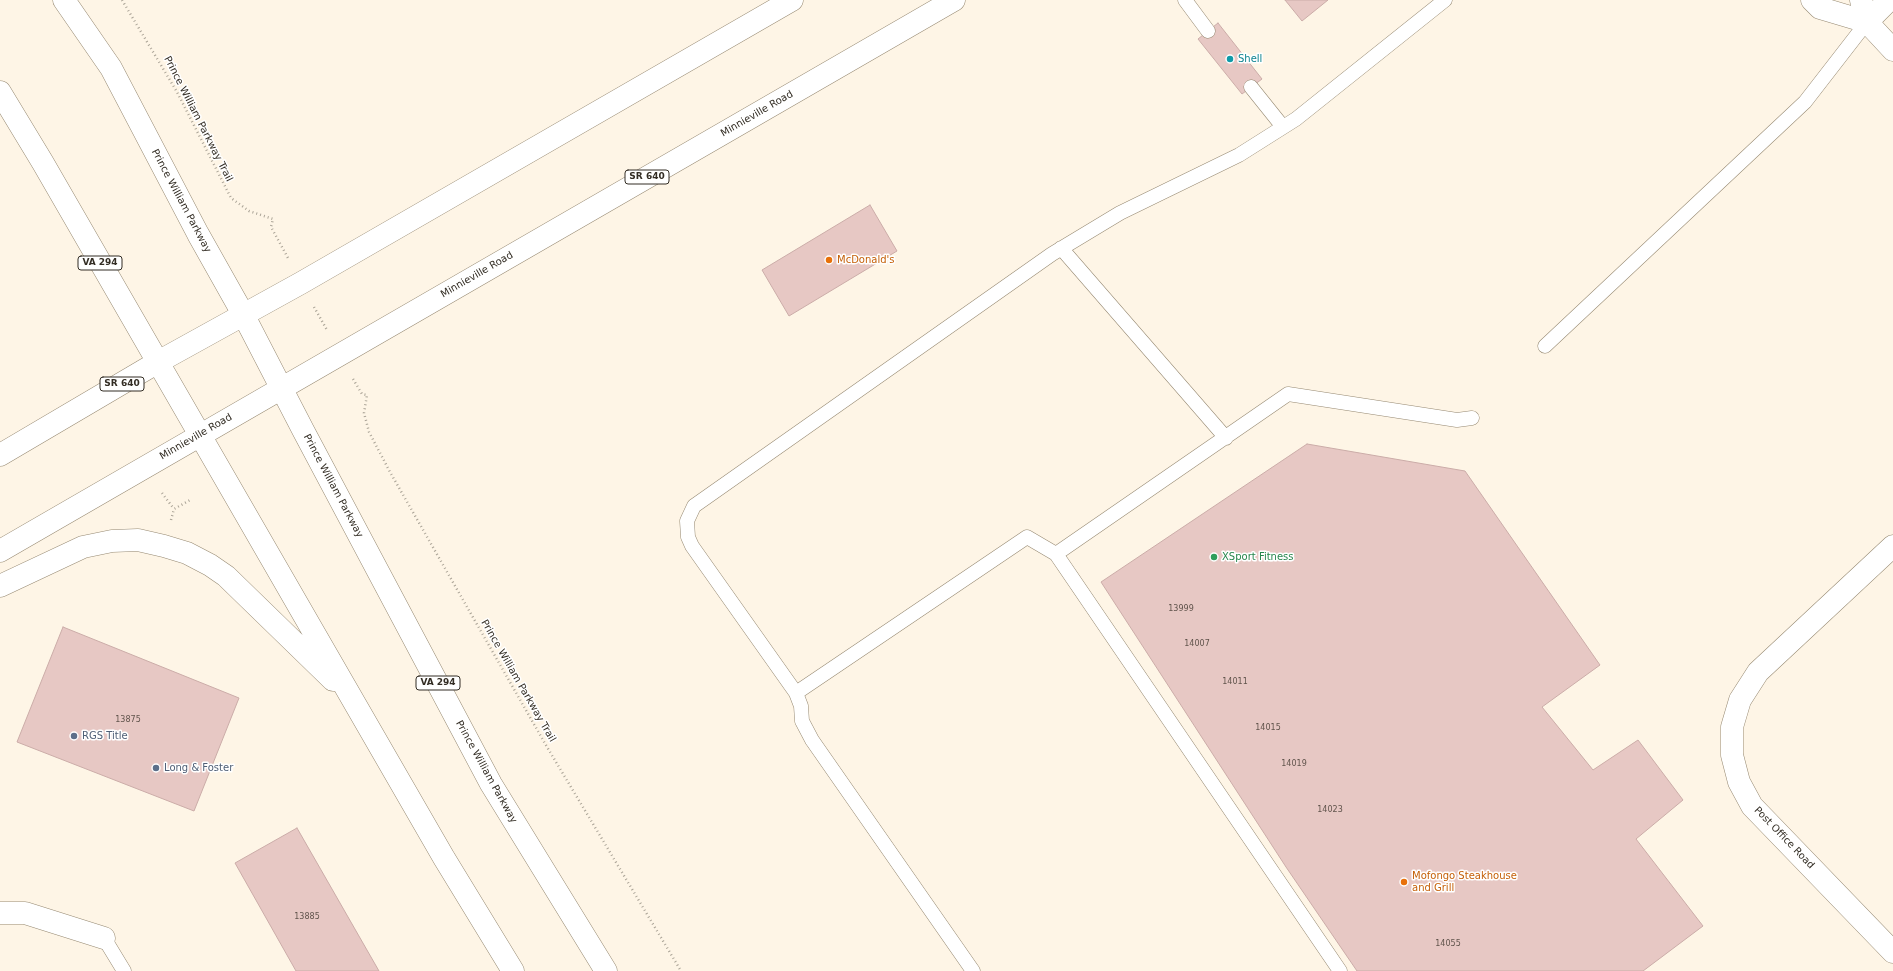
<!DOCTYPE html>
<html>
<head>
<meta charset="utf-8">
<style>
	body { margin:0 }
	canvas { display:block; background:#fef5e6 }
</style>
</head>
<body>
<canvas width="1893" height="971"></canvas>
<script>
const context = document.querySelector('canvas').getContext('2d');
context.lineJoin = 'round';
function fillPath(path, color) {
  context.fillStyle = color;
  context.fill(path, 'evenodd');
}
function shape(rows) {
  const path = new Path2D();
  for (const r of rows) {
    path.moveTo(r[0], r[1]);
    for (let i = 2; i < r.length; i += 2) path.lineTo(r[i], r[i + 1]);
  }
  return path;
}
function stroke(path, color, width, dash) {
  context.strokeStyle = color;
  context.lineWidth = width;
  context.lineCap = dash ? 'butt' : 'round';
  context.setLineDash(dash || []);
  context.stroke(path);
}
function drawText(font, color, halo, rows, align = 'center') {
  context.font = font + ' "DejaVu Sans",sans-serif';
  context.lineWidth = 3;
  context.setLineDash([]);
  context.textBaseline = 'middle';
  context.strokeStyle = halo;
  context.fillStyle = color;
  for (const [text, x, y, turn = 0] of rows) {
    context.save();
    context.translate(x, y);
    context.rotate((+turn || 0) * Math.PI / 180);
    context.textAlign = isNaN(turn) ? turn : align;
    if (halo) context.strokeText(text, 0, 0);
    context.fillText(text, 0, 0);
    context.restore();
  }
}
const building = shape([
	[1285,0,1328,0,1302,21,1285,0],
	[1218,23,1262,79,1242,94,1198,39,1218,23],
	[870,205,897,251,789,316,762,270,870,205],
	[1307,444,1465,471,1600,665,1542,707,1593,770,1638,740,1683,800,1636,839,1703,926,1643,971,1357,971,1286,867,1101,582,1307,444],
	[63,627,239,698,194,811,17,742,63,627],
	[297,828,379,971,296,971,235,863,297,828]
]);
fillPath(building, '#e7c8c4');
stroke(building, '#cbaca8', 1);
const service = shape([
	[1185,0,1208,31],
	[1251,87,1283,127],
	[1061,248,1226,438],
	[1545,346,1805,102,1867,22],
	[796,693,1027,537,1056,554],
	[104,938,124,971],
	[973,971,812,740,802,721,801,706,796,693,692,546,688,537,687,521,694,506,1052,254,1120,213,1239,155,1296,119,1445,0],
	[1340,971,1056,554,1288,394,1457,420,1472,418]
]);
const minor = shape([
	[1812,0,1820,8,1867,22],
	[1861,0,1867,22,1893,50],
	[1867,22,1889,0],
	[1893,546,1758,672,1740,700,1732,727,1732,755,1739,782,1752,806,1893,952],
	[0,913,25,913,104,938]
]);
const primary = shape([
	[0,455,158,362,301,283,792,0],
	[0,551,954,0]
]);
const trunk = shape([
	[64,0,111,68,198,234,243,314,303,430,491,784,606,971],
	[0,92,43,163,444,858,513,971],
	[0,586,83,547,112,541,138,540,164,546,187,553,210,565,226,576,333,680]
]);
stroke(service, '#968972', 15);
stroke(minor, '#968972', 23);
stroke(primary, '#968972', 23);
stroke(trunk, '#968972', 23);
stroke(shape([
	[122,0,177,92,231,198,249,211,273,219,271,227,288,258],
	[314,307,327,330],
	[353,379,362,394,367,395,364,413,369,432,390,472,547,747,681,971],
	[162,493,174,509],
	[171,520,174,509,192,499]
]), '#aca598', 2.5, [1, 3]);
stroke(service, '#fff', 14);
stroke(minor, '#fff', 22);
stroke(primary, '#fff', 22);
stroke(trunk, '#fff', 22);
for (const [x, y, r, color] of [
	[1230,59,4,"#0f9aa8"],
	[829,260,4,"#e8710a"],
	[1214,557,4,"#2e9e5b"],
	[74,736,4,"#5c6f8a"],
	[156,768,4,"#5c6f8a"],
	[1404,882,4,"#e8710a"]
]) {
  const dot = new Path2D();
  dot.arc(x, y, r, 0, 2 * Math.PI);
  context.fillStyle = color;
  context.fill(dot);
  stroke(dot, '#fff', 1.5);
}
drawText('8px', '#60544c', null, [
	["13999",1181,609],
	["14007",1197,644],
	["14011",1235,682],
	["13875",128,720],
	["14015",1268,728],
	["14019",1294,764],
	["14023",1330,810],
	["13885",307,917],
	["14055",1448,944]
]);
for (const [x, y, w] of [
	[647,177,44],
	[100,263,44],
	[122,384,44],
	[438,683,44]
]) {
  const box = new Path2D();
  box.roundRect(x - w / 2, y - 7, w, 14, 3);
  context.fillStyle = '#fff';
  context.fill(box);
  stroke(box, '#332d24', 1);
}
drawText('bold 9px', '#332d24', null, [
	["SR 640",647,177],
	["VA 294",100,263],
	["SR 640",122,384],
	["VA 294",438,683]
]);
drawText('10px', '#0d838f', '#fff', [
	["Shell",1238,59]
], 'left');
drawText('10px', '#332d24', '#fff', [
	["Minnieville Road",757,114,-30],
	["Prince William Parkway Trail",198,119,63],
	["Prince William Parkway",181,201,62],
	["Minnieville Road",477,275,-30],
	["Minnieville Road",196,437,-30],
	["Prince William Parkway",333,486,62],
	["Prince William Parkway Trail",518,681,60],
	["Prince William Parkway",486,772,61],
	["Post Office Road",1784,838,46]
]);
drawText('10px', '#c56008', '#fff', [
	["McDonald's",837,260],
	["Mofongo Steakhouse",1412,876],
	["and Grill",1412,888]
], 'left');
drawText('10px', '#27864d', '#fff', [
	["XSport Fitness",1222,557]
], 'left');
drawText('10px', '#4e5e75', '#fff', [
	["RGS Title",82,736],
	["Long & Foster",164,768]
], 'left');
</script>
</body>
</html>
